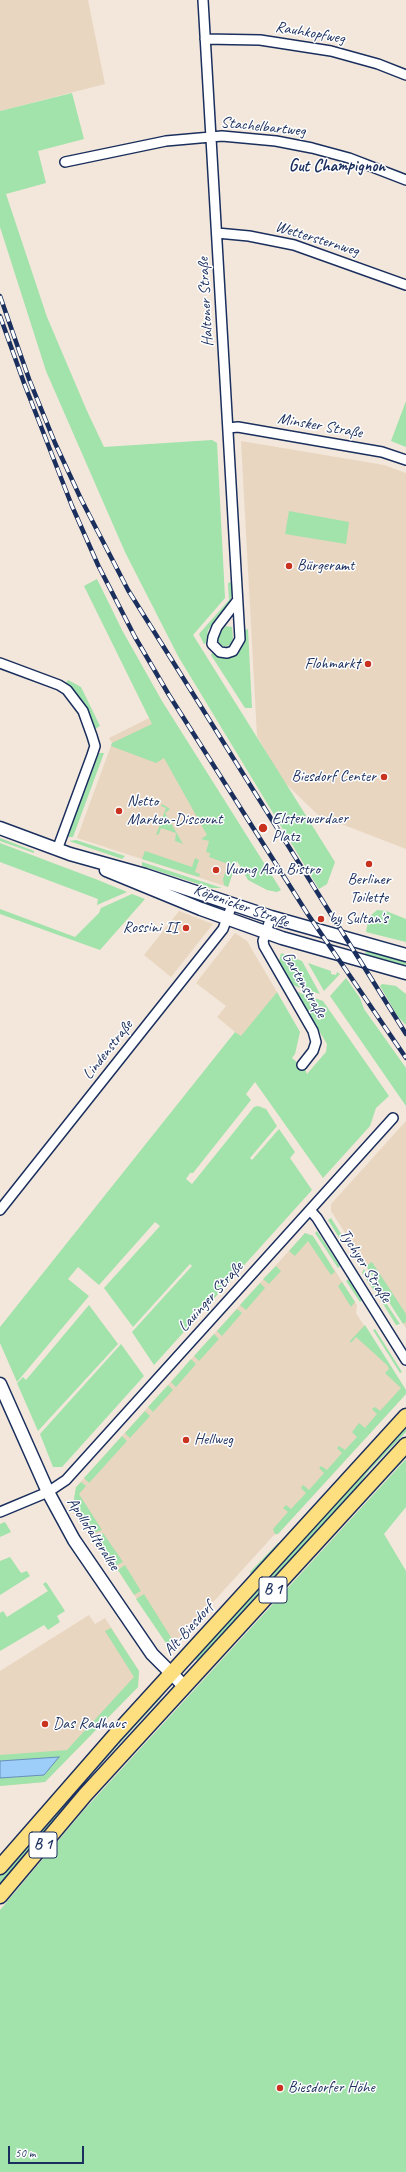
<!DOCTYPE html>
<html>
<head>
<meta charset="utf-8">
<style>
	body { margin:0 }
	#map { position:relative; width:406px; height:2172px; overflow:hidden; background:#f2e7da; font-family:Caveat,sans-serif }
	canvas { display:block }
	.scale { position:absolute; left:8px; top:2146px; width:76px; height:18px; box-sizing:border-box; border:2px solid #1b2f5e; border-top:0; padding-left:5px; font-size:12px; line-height:14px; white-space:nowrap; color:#1b2f5e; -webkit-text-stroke:3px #fff; paint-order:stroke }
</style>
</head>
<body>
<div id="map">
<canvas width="406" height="2172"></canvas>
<div class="scale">50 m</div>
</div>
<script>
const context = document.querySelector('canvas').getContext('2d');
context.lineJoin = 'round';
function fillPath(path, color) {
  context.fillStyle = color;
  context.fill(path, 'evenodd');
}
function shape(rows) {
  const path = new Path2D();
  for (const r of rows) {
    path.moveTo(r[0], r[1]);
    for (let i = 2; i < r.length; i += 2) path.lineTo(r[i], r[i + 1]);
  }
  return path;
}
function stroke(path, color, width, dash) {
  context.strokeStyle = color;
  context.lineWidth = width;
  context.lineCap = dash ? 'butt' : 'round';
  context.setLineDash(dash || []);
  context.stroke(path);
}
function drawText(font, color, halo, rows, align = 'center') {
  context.font = font + ' Caveat,sans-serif';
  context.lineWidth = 3;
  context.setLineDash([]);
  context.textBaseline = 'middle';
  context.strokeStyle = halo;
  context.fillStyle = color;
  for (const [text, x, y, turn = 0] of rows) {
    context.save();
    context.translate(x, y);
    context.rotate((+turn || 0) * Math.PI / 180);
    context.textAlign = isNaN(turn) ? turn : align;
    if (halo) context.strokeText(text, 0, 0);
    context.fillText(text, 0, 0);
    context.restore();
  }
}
fillPath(shape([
	[0,0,88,0,105,84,0,111],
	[241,441,384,465,406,473,406,849,318,815,282,780,257,736],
	[149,718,233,871,228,887,77,838,112,743,109,738],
	[179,911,213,924,171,977,144,955],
	[235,933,247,941,277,992,241,1037,217,1017,226,1006,196,983],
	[406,1121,406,1328,331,1211,331,1204],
	[305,1233,313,1236,357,1305,356,1313,406,1390,406,1394,278,1534,274,1535,175,1644,166,1643,96,1537,74,1499,76,1487],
	[89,1615,95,1624,105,1618,139,1671,138,1687,45,1782,0,1786,0,1671]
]), '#e9d6c0');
fillPath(shape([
	[72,93,84,139,38,151,46,183,6,194,47,317,87,411,104,447,212,440,217,443,225,598,193,635,335,862,327,884,319,889,178,656,125,552,46,371,0,227,0,111],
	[406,401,406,447,391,441],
	[289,511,349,522,346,544,285,534],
	[97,579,122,630,162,701,281,890,277,892,267,890,248,880,237,861,228,887,224,885,223,879,228,864,209,857,210,853,206,852,209,841,201,839,207,835,164,758,156,763,111,746,112,743,152,724,84,586],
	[232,582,232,595,229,604,208,630,206,643,204,644,199,634,229,600,228,583],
	[226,626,232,627,233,639,230,645,224,647,218,642,217,636],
	[248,629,252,708,245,708,211,655,212,653,228,658,237,654,244,643,244,630],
	[68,680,81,687,100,726,95,729,78,696,65,684],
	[99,753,104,753,73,837,67,837],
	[162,804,170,809,165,813,183,844,175,841,176,833,161,828,159,834,156,835,166,808,161,806],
	[0,838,34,851,34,853,0,841],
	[76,840,125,856,122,859,69,841],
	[0,843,98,880,127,892,97,905,98,899,0,862],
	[145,851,192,867,195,858,199,860,195,872,200,874,199,877,142,859],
	[142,862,222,888,211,888,142,866],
	[132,894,145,899,100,950,0,914,0,909,75,937,99,913,101,908],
	[377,910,386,911,406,919,406,942,366,932,369,917],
	[366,951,406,961,406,966,364,959],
	[281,953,302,961,320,994,295,986,290,982,279,962],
	[308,963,331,971,331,974,336,975,337,972,340,974,324,991],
	[346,978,360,998,364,1009,406,1068,406,1106,330,996],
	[382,984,396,986,406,994,406,1025,398,1017,380,986],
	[295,991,323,1001,389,1096,376,1108,370,1126,323,1178,255,1082,246,1094,251,1100,193,1173,190,1173,186,1179,192,1184,254,1107,258,1106,266,1109,277,1126,250,1158,252,1160,279,1129,295,1152,290,1158,312,1190,154,1365,132,1332,192,1266,190,1264,133,1327,104,1288,160,1226,155,1222,99,1285,78,1267,68,1279,89,1296,17,1382,0,1343,0,1327,235,1032,241,1036,277,992,300,1032,295,1054,292,1058,305,1069,307,1074,326,1052,327,1044],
	[331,1218,343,1237,340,1239,328,1220],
	[317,1231,340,1266,338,1268,315,1233],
	[305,1233,313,1236,335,1272,331,1275,308,1241,295,1256,289,1251],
	[372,1262,406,1314,406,1322,403,1324,366,1266],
	[276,1266,281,1271,269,1284,263,1279],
	[364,1269,378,1290,375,1292,362,1273],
	[349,1279,362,1300,360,1302,346,1281],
	[342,1282,355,1302,351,1307,338,1286],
	[260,1283,265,1288,246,1310,240,1305],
	[382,1297,400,1324,396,1325,380,1299],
	[89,1305,118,1344,38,1431,17,1383,23,1377,26,1380],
	[237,1309,242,1313,222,1336,217,1331],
	[365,1325,406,1390,406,1394,278,1534,275,1534,273,1529,288,1512,283,1508,286,1505,291,1509,306,1493,301,1488,303,1485,309,1490,324,1473,319,1468,321,1466,327,1470,342,1453,337,1448,339,1446,345,1450,357,1437,352,1432,359,1423,365,1428,377,1414,372,1409,375,1407,380,1411,401,1388,385,1373,389,1369,387,1365,356,1337,351,1343,350,1341],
	[375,1329,402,1372,400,1373,373,1330],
	[214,1334,219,1339,199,1361,194,1356],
	[121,1344,144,1376,62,1467,53,1467,40,1434],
	[191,1359,196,1364,176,1387,171,1382],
	[168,1385,173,1390,153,1412,148,1407],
	[145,1411,150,1416,130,1438,125,1433],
	[398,1414,400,1416,292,1533,287,1534],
	[406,1424,406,1432,367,1473,352,1496,199,1662,194,1658],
	[122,1436,127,1441,89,1483,84,1478],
	[406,1459,406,1507,384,1534,406,1571,406,2172,0,2172,0,1910,84,1810],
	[81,1482,86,1486,79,1494,102,1530,94,1533,74,1499,76,1487],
	[5,1522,11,1532,0,1537,0,1524],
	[103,1533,123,1562,115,1566,96,1537],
	[278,1543,282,1544,251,1575,250,1572],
	[10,1557,21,1573,27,1571,30,1576,0,1595,0,1561],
	[125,1565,141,1591,134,1595,118,1570],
	[46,1582,65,1611,57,1616,60,1622,48,1630,44,1625,0,1651,0,1613,3,1611,7,1617,48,1591,43,1584],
	[144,1594,172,1639,170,1644,166,1643,136,1599],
	[111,1628,139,1671,138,1687,45,1782,0,1786,0,1755,67,1750,134,1677,105,1631],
	[158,1695,161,1698,91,1775,73,1802,0,1889,0,1875,49,1816]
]), '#a2e2ab');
const water = shape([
	[59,1757,44,1775,0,1778,0,1761,59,1757]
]);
fillPath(water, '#9ccef9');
stroke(water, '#688ebb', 1);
const street = shape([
	[203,0,240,639,233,651,227,653,220,652,212,644,213,637,217,627,237,601],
	[205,39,260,40,331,51,378,64,406,75],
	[65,162,166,141,222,136,276,141,312,148,349,158,406,180],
	[217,233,249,236,294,245,406,285],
	[228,428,238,427,382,452,406,460],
	[0,663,59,685,67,690,83,711,92,736,95,746,92,755,57,850],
	[271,917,263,941,264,946,313,1031,316,1042,313,1051,302,1065],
	[0,1210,223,929,232,905],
	[310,1210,317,1218,406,1360],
	[0,1512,48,1492,66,1480,393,1118]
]);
const secondary = shape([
	[0,828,70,854,145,875,271,917,406,955],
	[106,870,201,909,282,938,406,973],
	[0,1384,48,1492,74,1540,152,1654,184,1686]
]);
const primary = shape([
	[0,1867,116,1734,406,1416],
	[0,1896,85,1795,406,1445]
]);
stroke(street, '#1b2f5e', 12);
stroke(secondary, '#1b2f5e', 15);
stroke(primary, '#1b2f5e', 17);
stroke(street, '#fff', 9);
stroke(secondary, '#fff', 12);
stroke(primary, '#fedf80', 14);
const rail = shape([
	[0,296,29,379,55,443,81,499,128,590,406,1034],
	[0,316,24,383,72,506,98,565,135,637,169,695,307,913,406,1058]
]);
stroke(rail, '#1b2f5e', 4.5);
stroke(rail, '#fff', 3, [9]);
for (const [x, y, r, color] of [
	[289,566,4,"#c8321e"],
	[368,664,4,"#c8321e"],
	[384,777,4,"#c8321e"],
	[119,811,4,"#c8321e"],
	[263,828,5,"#c8321e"],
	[369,864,4,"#c8321e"],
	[216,870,4,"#c8321e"],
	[321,919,4,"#c8321e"],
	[186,928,4,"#c8321e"],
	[186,1440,4,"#c8321e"],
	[45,1724,4,"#c8321e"],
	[280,2088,4,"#c8321e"]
]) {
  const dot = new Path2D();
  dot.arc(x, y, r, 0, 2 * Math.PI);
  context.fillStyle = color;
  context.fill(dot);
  stroke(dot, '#fff', 1.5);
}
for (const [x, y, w] of [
	[273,1590,28],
	[43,1845,28]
]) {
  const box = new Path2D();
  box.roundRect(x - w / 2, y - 13, w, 26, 3);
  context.fillStyle = '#fff';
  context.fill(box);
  stroke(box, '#1b2f5e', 1);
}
drawText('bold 15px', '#1b2f5e', null, [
	["B 1",273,1590],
	["B 1",43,1845]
]);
drawText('16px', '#1b2f5e', '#fff', [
	["Rauhkopfweg",310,33,10],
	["Stachelbartweg",263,127,6],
	["Wettersternweg",317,239,17],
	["Haltoner Straße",206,302,-93],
	["Minsker Straße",320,426,10],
	["Köpenicker Straße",241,906,20],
	["Gartenstraße",304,985,60],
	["Lindenstraße",108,1050,-52],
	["Tychyer Straße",365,1266,58],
	["Lauinger Straße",211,1297,-48],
	["Apollofalterallee",93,1534,57],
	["Alt-Biesdorf",189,1629,-48]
]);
drawText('16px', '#1b2f5e', '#fff', [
	["Bürgeramt",297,566],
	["Flohmarkt",360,664,"right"],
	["Biesdorf Center",376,777,"right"],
	["Netto",127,802],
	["Marken-Discount",127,820],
	["Elsterwerdaer",272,819],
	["Platz",272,837],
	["Vuong Asia Bistro",224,870],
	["Berliner",369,880,"center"],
	["Toilette",369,898,"center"],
	["by Sultan's",329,919],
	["Rossini II",178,928,"right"],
	["Hellweg",194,1440],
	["Das Radhaus",53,1724],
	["Biesdorfer Höhe",288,2088]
], 'left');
drawText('bold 17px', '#1b2f5e', '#fff', [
	["Gut Champignon",337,167]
]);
</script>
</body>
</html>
